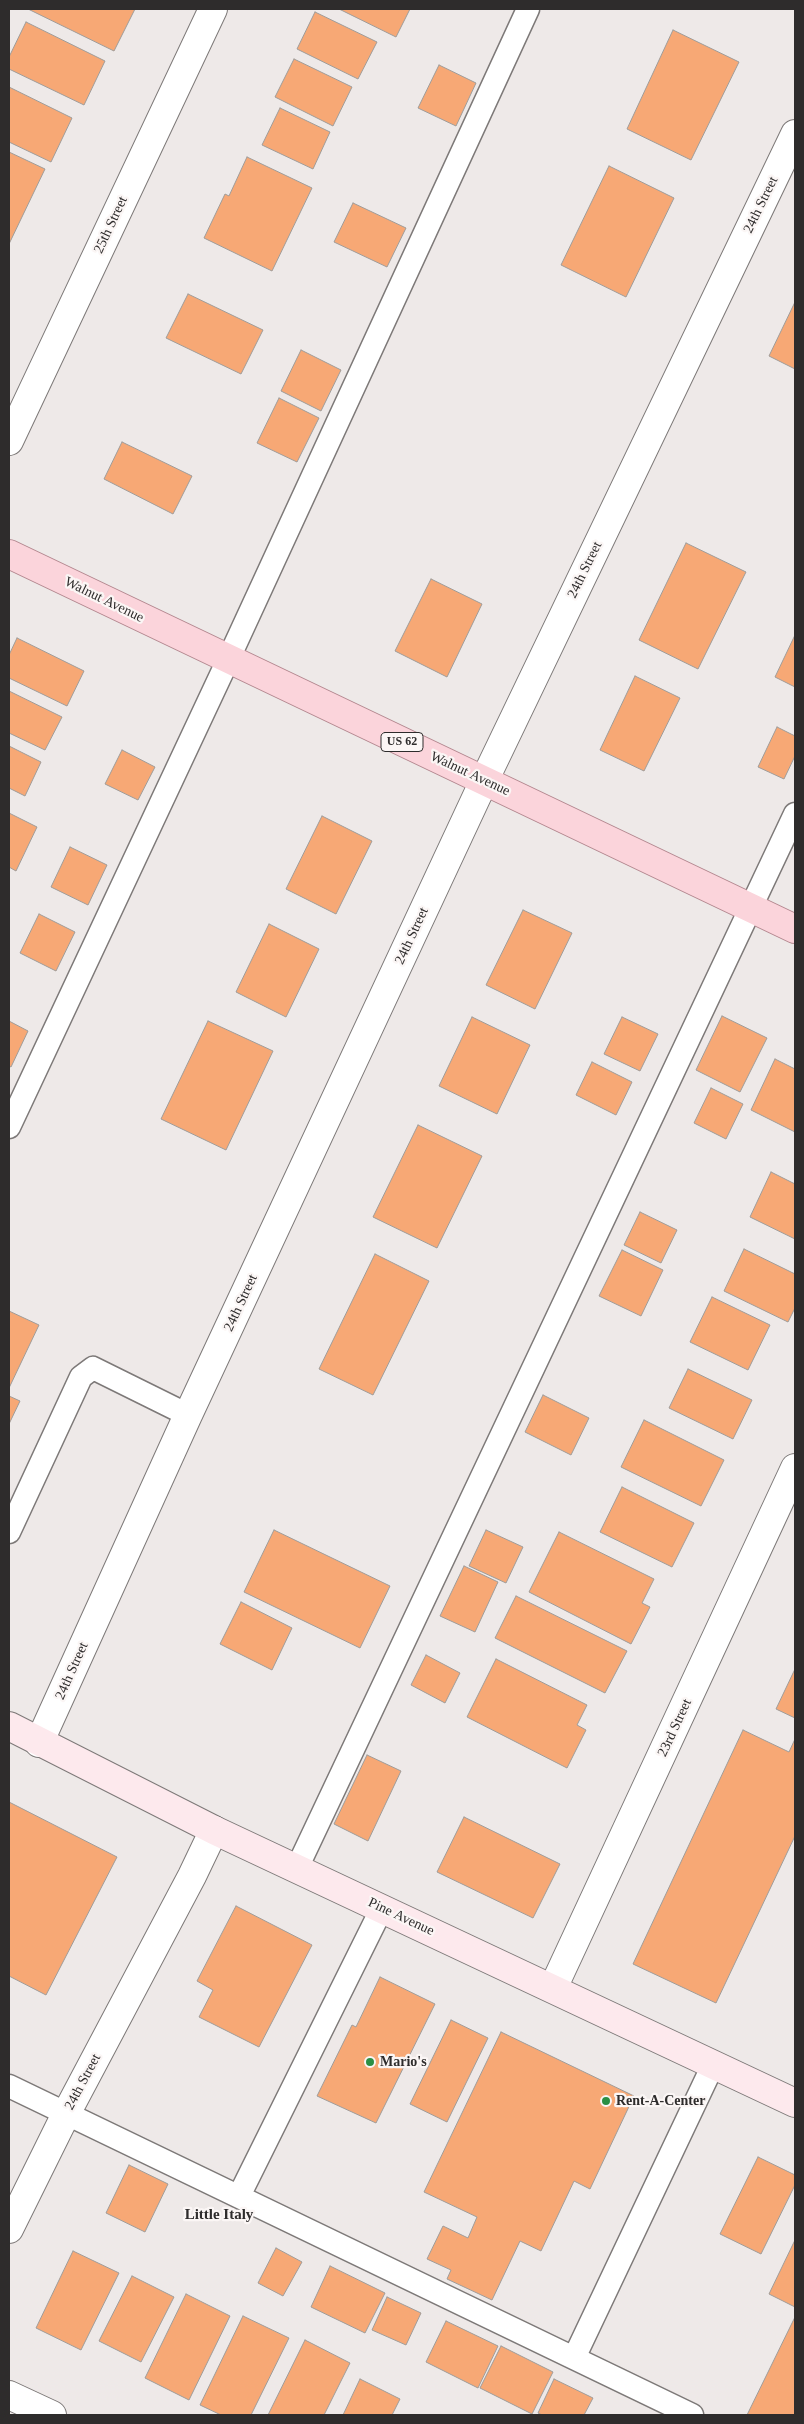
<!DOCTYPE html>
<html>
<head>
<meta charset="utf-8">
<style>
	body { margin:0 }
	#map { position:relative; width:804px; height:2424px; overflow:hidden; background:#eee9e8; font-family:"Times New Roman",serif }
	canvas { display:block }
	.frame { position:absolute; inset:0; border:10px solid #2e2c2c; pointer-events:none }
</style>
</head>
<body>
<div id="map">
<canvas width="804" height="2424"></canvas>
<div class="frame"></div>
</div>
<script>
const context = document.querySelector('canvas').getContext('2d');
context.lineJoin = 'round';
function fillPath(path, color) {
  context.fillStyle = color;
  context.fill(path, 'evenodd');
}
function shape(rows) {
  const path = new Path2D();
  for (const r of rows) {
    path.moveTo(r[0], r[1]);
    for (let i = 2; i < r.length; i += 2) path.lineTo(r[i], r[i + 1]);
  }
  return path;
}
function stroke(path, color, width, dash) {
  context.strokeStyle = color;
  context.lineWidth = width;
  context.lineCap = dash ? 'butt' : 'round';
  context.setLineDash(dash || []);
  context.stroke(path);
}
function drawText(font, color, halo, rows, align = 'center') {
  context.font = font + ' "Times New Roman",serif';
  context.lineWidth = 4.5;
  context.setLineDash([]);
  context.textBaseline = 'middle';
  context.strokeStyle = halo;
  context.fillStyle = color;
  for (const [text, x, y, turn = 0] of rows) {
    context.save();
    context.translate(x, y);
    context.rotate((+turn || 0) * Math.PI / 180);
    context.textAlign = isNaN(turn) ? turn : align;
    if (halo) context.strokeText(text, 0, 0);
    context.fillText(text, 0, 0);
    context.restore();
  }
}
const building = shape([
	[28,9,135,9,114,51,28,9],
	[339,9,410,9,396,37,339,9],
	[315,12,377,42,358,79,297,49,315,12],
	[26,22,105,61,84,105,9,69,9,57,26,22],
	[673,30,739,62,691,160,627,129,673,30],
	[294,59,352,87,333,126,275,97,294,59],
	[439,65,476,83,456,126,418,108,439,65],
	[9,87,72,118,51,162,9,142,9,87],
	[280,108,330,132,313,169,262,145,280,108],
	[9,152,45,169,9,244,9,152],
	[247,157,312,188,272,271,204,238,225,194,229,196,247,157],
	[609,166,674,198,626,297,561,265,609,166],
	[353,203,406,228,387,267,334,242,353,203],
	[188,294,263,330,241,374,166,338,188,294],
	[795,302,795,369,769,356,795,302],
	[301,350,341,370,321,411,281,391,301,350],
	[279,398,319,418,297,462,257,443,279,398],
	[122,442,192,476,173,514,104,479,122,442],
	[686,543,746,572,698,669,639,640,686,543],
	[431,579,482,604,447,677,395,651,431,579],
	[795,635,795,687,775,677,795,635],
	[17,638,84,671,67,706,9,678,9,655,17,638],
	[635,676,680,698,644,771,600,750,635,676],
	[9,691,62,717,45,750,9,733,9,691],
	[777,727,795,736,795,756,784,779,758,767,777,727],
	[9,746,41,762,25,796,9,788,9,746],
	[122,750,155,767,138,800,105,784,122,750],
	[9,813,37,827,16,871,9,867,9,813],
	[322,816,372,841,336,914,286,889,322,816],
	[70,847,107,865,88,905,51,887,70,847],
	[523,910,572,933,535,1009,486,985,523,910],
	[39,914,75,932,56,971,20,953,39,914],
	[269,924,319,949,286,1017,236,992,269,924],
	[722,1016,767,1038,740,1092,696,1070,722,1016],
	[472,1017,530,1045,497,1114,439,1086,472,1017],
	[622,1017,658,1034,640,1071,604,1054,622,1017],
	[9,1021,28,1031,11,1067,9,1066,9,1021],
	[208,1021,273,1051,226,1150,161,1119,208,1021],
	[775,1059,795,1069,795,1132,751,1110,775,1059],
	[592,1062,632,1082,616,1115,576,1095,592,1062],
	[711,1088,743,1104,726,1139,694,1123,711,1088],
	[418,1125,482,1156,437,1248,373,1217,418,1125],
	[771,1172,795,1184,795,1239,750,1217,771,1172],
	[640,1212,677,1230,661,1263,624,1245,640,1212],
	[744,1249,795,1274,795,1308,788,1322,724,1291,744,1249],
	[622,1250,663,1270,641,1316,599,1296,622,1250],
	[375,1254,429,1281,373,1395,319,1369,375,1254],
	[712,1297,770,1325,748,1370,690,1342,712,1297],
	[9,1311,39,1325,9,1388,9,1311],
	[688,1369,752,1400,733,1439,669,1408,688,1369],
	[543,1395,589,1418,571,1455,525,1432,543,1395],
	[9,1396,20,1401,9,1424,9,1396],
	[644,1420,724,1460,701,1506,621,1467,644,1420],
	[622,1487,694,1523,672,1567,600,1532,622,1487],
	[274,1530,390,1586,360,1648,244,1592,274,1530],
	[486,1530,523,1547,506,1583,469,1566,486,1530],
	[559,1532,654,1579,642,1603,650,1607,631,1644,529,1592,559,1532],
	[464,1566,498,1582,475,1632,440,1616,464,1566],
	[516,1596,627,1651,605,1693,495,1638,516,1596],
	[241,1602,292,1628,272,1670,220,1644,241,1602],
	[426,1655,460,1673,445,1703,411,1685,426,1655],
	[496,1659,587,1705,577,1725,586,1730,567,1768,467,1717,496,1659],
	[795,1669,795,1718,776,1709,795,1669],
	[743,1730,789,1752,795,1739,795,1836,716,2003,633,1964,743,1730],
	[367,1755,401,1771,368,1841,334,1824,367,1755],
	[9,1802,117,1857,46,1995,9,1976,9,1802],
	[464,1817,560,1864,533,1918,437,1872,464,1817],
	[236,1906,312,1945,259,2047,199,2017,213,1990,197,1981,236,1906],
	[380,1977,435,2004,376,2123,317,2096,352,2025,356,2027,380,1977],
	[451,2020,488,2038,447,2122,410,2104,451,2020],
	[501,2032,634,2096,590,2189,574,2181,541,2251,520,2241,492,2300,447,2279,451,2270,427,2259,443,2226,468,2238,477,2217,424,2192,501,2032],
	[758,2157,795,2175,795,2185,761,2254,720,2234,758,2157],
	[129,2165,168,2184,145,2232,106,2213,129,2165],
	[795,2240,795,2307,769,2294,795,2240],
	[276,2248,302,2262,283,2296,258,2283,276,2248],
	[73,2251,119,2273,81,2350,36,2328,73,2251],
	[330,2266,385,2293,365,2333,311,2307,330,2266],
	[132,2276,174,2297,141,2362,99,2341,132,2276],
	[186,2294,230,2316,189,2400,145,2378,186,2294],
	[387,2297,421,2313,406,2345,372,2330,387,2297],
	[243,2316,289,2338,251,2415,221,2415,200,2405,243,2316],
	[795,2317,795,2415,747,2415,795,2317],
	[446,2321,498,2346,478,2388,426,2362,446,2321],
	[305,2340,350,2363,324,2415,268,2415,305,2340],
	[501,2346,553,2372,532,2414,480,2388,501,2346],
	[360,2379,400,2399,392,2415,343,2415,360,2379],
	[554,2379,593,2398,584,2415,542,2415,538,2413,554,2379]
]);
fillPath(building, '#f7a875');
stroke(building, '#9f9c99', 1);
const lane = shape([
	[9,1127,228,660,528,9],
	[9,1532,81,1377,93,1368,188,1415],
	[297,1868,795,814],
	[9,2086,692,2415],
	[239,2196,382,1908],
	[574,2358,713,2065]
]);
const street = shape([
	[9,441,213,9],
	[39,1743,188,1415,484,781,795,134],
	[553,1988,795,1468],
	[9,2229,66,2114,192,1876,214,1830],
	[9,2395,52,2415]
]);
const secondary = shape([
	[9,1726,214,1830,795,2103]
]);
const primary = shape([
	[9,554,795,929]
]);
stroke(lane, '#7d7978', 25);
stroke(street, '#7d7978', 30);
stroke(secondary, '#7d7978', 30);
stroke(primary, '#b2868e', 30);
stroke(lane, '#fff', 22);
stroke(street, '#fff', 28);
stroke(secondary, '#fde9ed', 28);
stroke(primary, '#fbd4db', 28);
for (const [x, y, r, color] of [
	[370,2062,5,"#2b8f44"],
	[606,2101,5,"#2b8f44"]
]) {
  const dot = new Path2D();
  dot.arc(x, y, r, 0, 2 * Math.PI);
  context.fillStyle = color;
  context.fill(dot);
  stroke(dot, '#fbf6f5', 2);
}
for (const [x, y, w] of [
	[402,742,42]
]) {
  const box = new Path2D();
  box.roundRect(x - w / 2, y - 9.5, w, 19, 4);
  context.fillStyle = '#fbf6f5';
  context.fill(box);
  stroke(box, '#2e2c2c', 1);
}
drawText('bold 12px', '#2e2c2c', null, [
	["US 62",402,742]
]);
drawText('14px', '#2e2c2c', '#fbf6f5', [
	["24th Street",761,205,-64],
	["25th Street",111,225,-65],
	["24th Street",585,570,-64],
	["Walnut Avenue",104,600,26],
	["Walnut Avenue",470,774,25],
	["24th Street",412,936,-65],
	["24th Street",241,1303,-65],
	["24th Street",72,1671,-66],
	["23rd Street",675,1728,-65],
	["Pine Avenue",401,1917,25],
	["24th Street",83,2082,-62]
]);
drawText('bold 14px', '#2e2c2c', '#fbf6f5', [
	["Mario's",380,2062],
	["Rent-A-Center",616,2101]
], 'left');
drawText('bold 15px', '#2e2c2c', '#fbf6f5', [
	["Little Italy",219,2215]
]);
</script>
</body>
</html>
